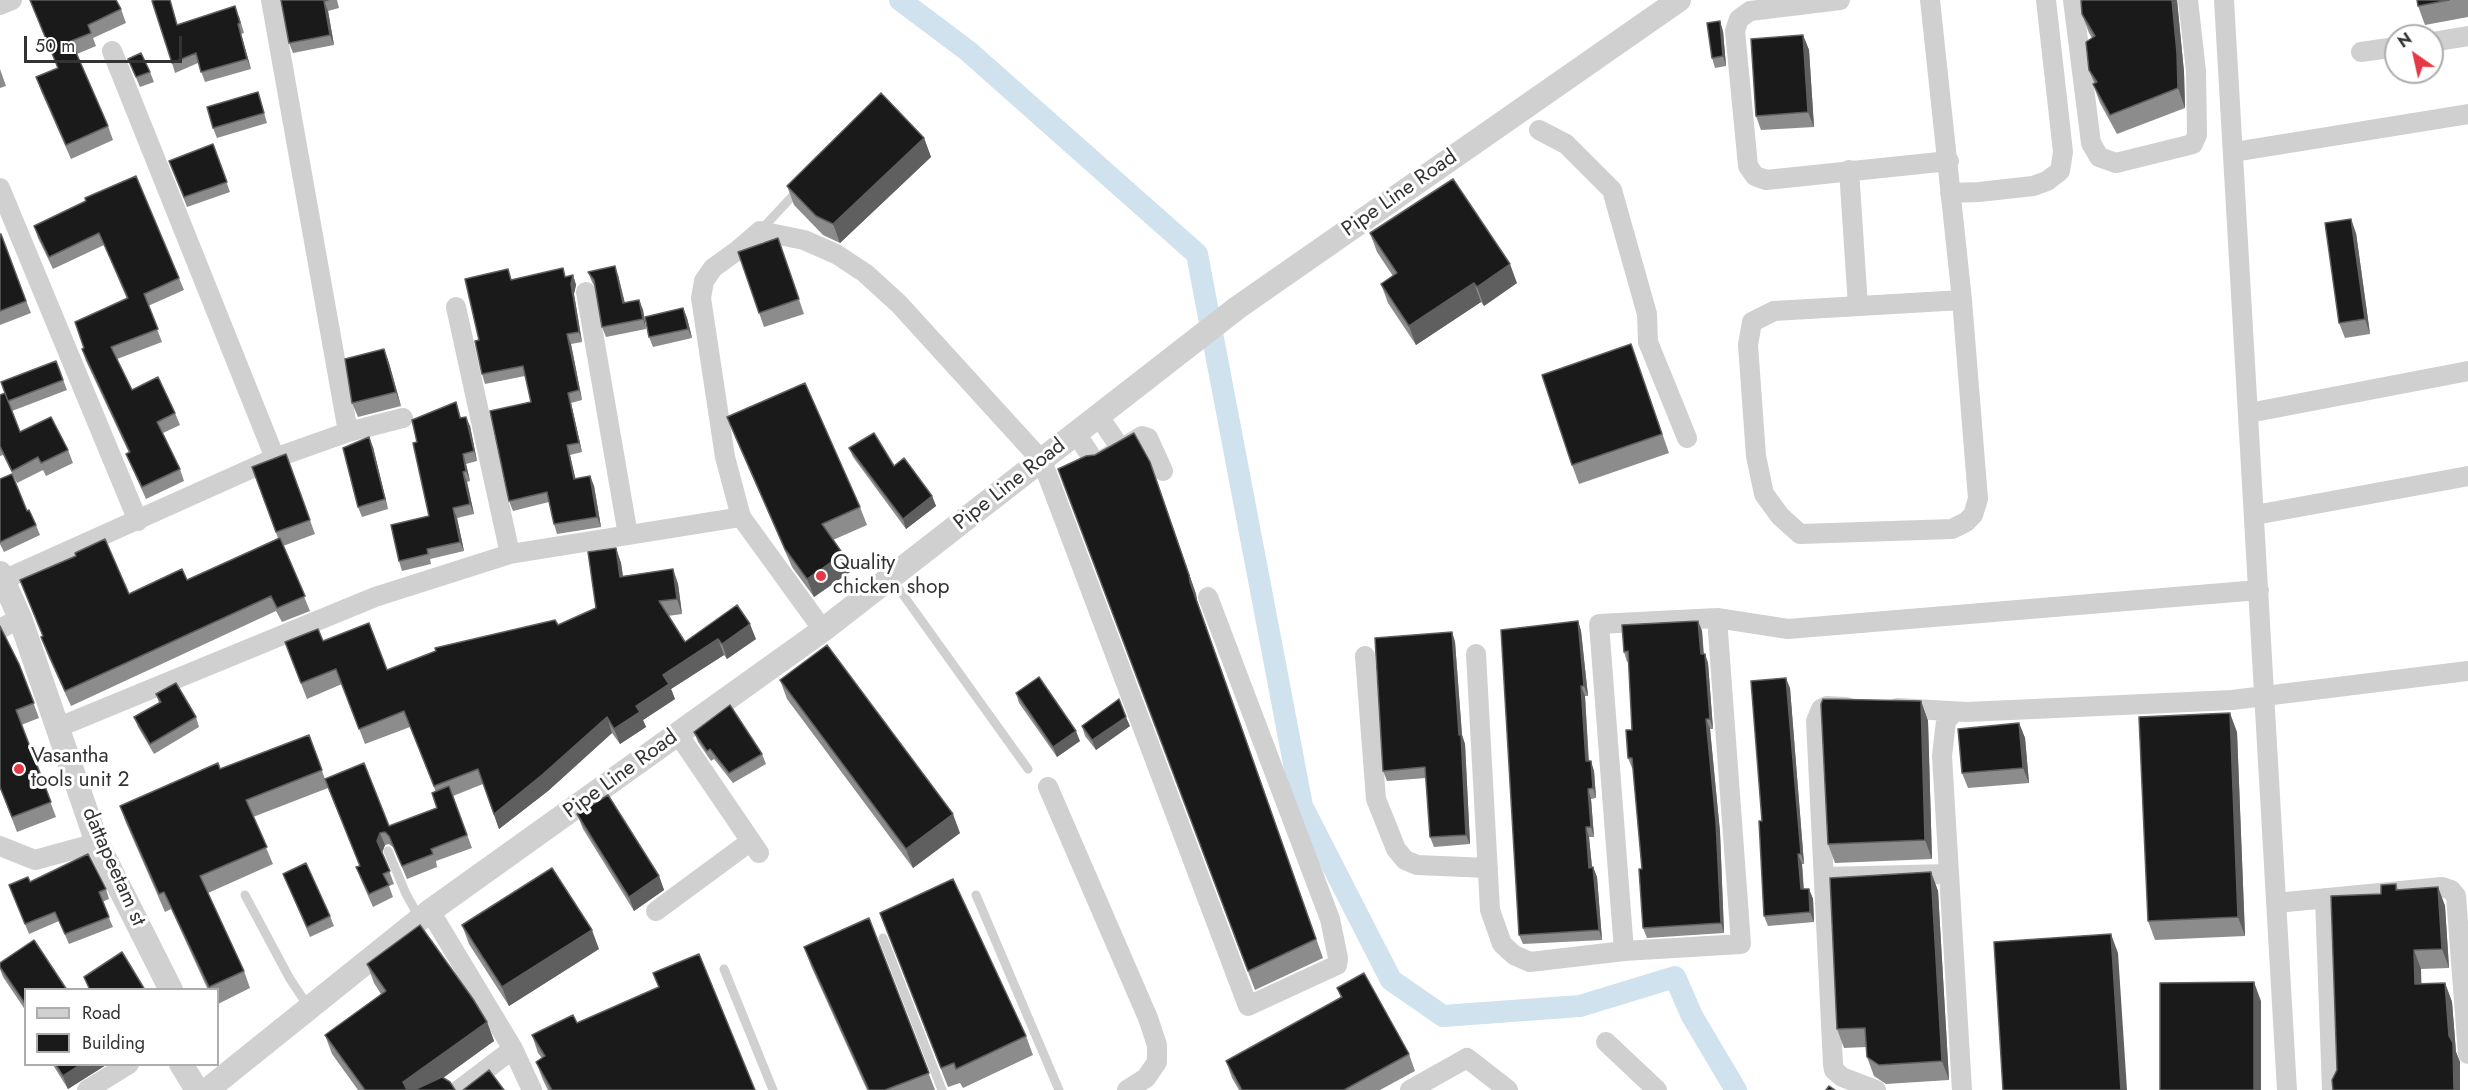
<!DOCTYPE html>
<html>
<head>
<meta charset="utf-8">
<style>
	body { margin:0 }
	#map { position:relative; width:2468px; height:1090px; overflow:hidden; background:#fff; font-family:Jost,sans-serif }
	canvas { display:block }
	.legend { position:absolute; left:24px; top:988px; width:195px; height:78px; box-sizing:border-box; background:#fff; border:2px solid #adadad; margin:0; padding:8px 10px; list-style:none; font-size:18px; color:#333 }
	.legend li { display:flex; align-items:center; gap:12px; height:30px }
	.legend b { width:30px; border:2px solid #adadad }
	.north { position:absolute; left:2384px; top:24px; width:60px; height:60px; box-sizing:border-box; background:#fff; border:2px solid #adadad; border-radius:50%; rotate:326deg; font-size:16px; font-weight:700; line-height:24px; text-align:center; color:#333 }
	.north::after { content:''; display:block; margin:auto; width:21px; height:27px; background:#e63946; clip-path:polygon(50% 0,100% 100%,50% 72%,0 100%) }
	.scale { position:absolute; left:24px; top:36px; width:158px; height:27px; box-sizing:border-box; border:3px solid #333; border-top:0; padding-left:8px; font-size:18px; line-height:21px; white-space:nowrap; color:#333; -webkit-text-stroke:4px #fff; paint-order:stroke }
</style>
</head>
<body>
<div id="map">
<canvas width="2468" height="1090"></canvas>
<ul class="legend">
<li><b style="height:8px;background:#d0d0d0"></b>Road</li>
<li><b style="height:16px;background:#1a1a1a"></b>Building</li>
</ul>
<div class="north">N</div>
<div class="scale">50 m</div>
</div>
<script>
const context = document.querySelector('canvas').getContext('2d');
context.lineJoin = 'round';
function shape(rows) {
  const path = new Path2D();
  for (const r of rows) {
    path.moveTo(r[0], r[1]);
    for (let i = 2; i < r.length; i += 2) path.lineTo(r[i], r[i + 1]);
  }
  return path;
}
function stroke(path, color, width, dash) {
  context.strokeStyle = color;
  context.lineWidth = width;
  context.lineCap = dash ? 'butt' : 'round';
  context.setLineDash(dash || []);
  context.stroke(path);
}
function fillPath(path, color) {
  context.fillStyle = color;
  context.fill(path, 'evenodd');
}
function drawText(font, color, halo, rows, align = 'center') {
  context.font = font + ' Jost,sans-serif';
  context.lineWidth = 6;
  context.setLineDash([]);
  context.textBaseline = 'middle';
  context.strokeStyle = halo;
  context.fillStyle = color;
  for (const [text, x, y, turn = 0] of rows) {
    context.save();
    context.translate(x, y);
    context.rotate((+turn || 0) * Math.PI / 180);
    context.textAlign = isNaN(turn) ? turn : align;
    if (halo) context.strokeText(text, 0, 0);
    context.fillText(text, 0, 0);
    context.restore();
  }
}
stroke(shape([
	[900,0,968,51,1197,254,1302,806,1391,980,1443,1016,1580,1006,1675,977,1692,1016,1736,1090]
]), '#cfe2ee', 22);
stroke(shape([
	[760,231,799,189],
	[891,578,1028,769],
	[388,851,406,894,419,917],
	[245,895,290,979,308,1006],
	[976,895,1059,1090],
	[883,938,942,1090],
	[724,969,773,1090]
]), '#d0d0d0', 9);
stroke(shape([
	[1840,0,1750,11,1739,19,1735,31,1748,166,1755,176,1766,180,1949,161],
	[1930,0,1962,300,1978,499,1973,515,1966,522,1952,529,1800,534,1780,516,1764,494,1756,456,1748,345,1752,322,1774,311,1962,300],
	[2073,0,2091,143,2099,157,2116,163,2193,144,2197,135,2196,71,2188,0],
	[2224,0,2287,1090],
	[0,5,12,0],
	[2432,42,2468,36],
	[112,51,275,458],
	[2361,52,2396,47],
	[1539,130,1566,144,1612,190,1647,314,1648,342,1687,438],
	[2234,152,2468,114],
	[1849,170,1858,306],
	[0,188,138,521],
	[1950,193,1979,192,2033,186,2047,181,2060,171,2063,152,2046,0],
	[586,292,628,535],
	[456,307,510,554],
	[2249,413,2468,371],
	[1098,415,1121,449],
	[348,432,403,418],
	[1076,433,1096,464,1142,436,1148,438,1163,471],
	[2255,515,2468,476],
	[3,580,275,458,348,432,271,0],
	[1717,618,1599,624,1624,951,1741,944,1717,618,1788,629,2259,590],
	[0,629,20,618],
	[823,630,741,517,725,457,701,298,704,281,713,268,738,250,760,231,804,240,836,254,865,273,899,304,1042,461,1248,1006,1337,965,1338,958,1330,919,1208,597],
	[1476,654,1490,910,1502,944,1514,955,1530,962,1624,951],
	[1365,656,1376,799,1396,849,1405,860,1417,865,1488,868],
	[1847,707,1827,706,1821,709,1816,721,1833,1064,1834,1070,1842,1077,1876,1090],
	[1897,708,1967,712,2232,700,2468,671],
	[1954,712,1946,721,1942,756,1962,1090],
	[59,727,375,597,510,554,741,517],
	[678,734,759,853],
	[1048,787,1148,1018,1157,1045,1157,1062,1146,1078,1127,1090],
	[0,846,35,860,97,843],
	[1824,877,1949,874],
	[2325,898,2332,1090],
	[2276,903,2442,887,2451,890,2456,896,2468,1054],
	[430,911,513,1049,532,1090],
	[656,911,751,841],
	[1606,1042,1657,1090],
	[87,1090,129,1064],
	[459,1090,513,1049],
	[1410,1090,1467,1058,1508,1090]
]), '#d0d0d0', 20);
stroke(shape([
	[0,573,20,618,97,843,171,990],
	[181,1064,197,1090],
	[207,1090,430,911,823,630,1237,308,1679,0]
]), '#d0d0d0', 24);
fillPath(shape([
	[30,0,121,9,126,23,93,38,96,46,77,54,108,126,113,140,71,159,41,91,36,77,58,68],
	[281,0,337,0,339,8,328,11,334,45,293,53,289,43],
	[2083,0,2177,0,2184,72,2185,108,2117,134,2100,103,2093,84,2094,83,2089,70,2092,38,2089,33,2082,14],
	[2417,0,2468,0,2468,17,2425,25,2418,6],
	[239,16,244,33,241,34,251,69,205,82,198,63,175,73,172,63,178,25],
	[1723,31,1726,66,1715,68,1712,58],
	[1803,35,1809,50,1814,127,1761,130,1756,116],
	[128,59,150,72,154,82,140,87],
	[0,69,6,86,0,88],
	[258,92,267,123,217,138,213,128],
	[924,138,931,157,840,243,823,235,794,205,787,186],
	[213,144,230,192,187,207,169,161],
	[86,201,179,278,184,290,148,306,162,342,117,359,132,390,175,413,180,425,163,433,180,469,184,481,146,499,131,466,126,454,129,453,86,361,82,349,84,348,127,299,104,245,53,269,38,238,34,226],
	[1370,233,1517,283,1484,306,1481,302,1416,345,1388,303,1381,284,1393,276,1377,252],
	[2356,233,2370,334,2345,338,2339,323],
	[0,234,31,313,0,325],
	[778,238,804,314,764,327,738,252],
	[588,272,618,275,625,303,639,300,643,310,646,329,606,337,602,327,595,287,592,282],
	[573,275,576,285,574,294,582,342,571,344,582,400,571,403,582,452,570,455,575,479,590,476,594,486,601,527,557,534,554,524,549,502,513,511,509,501,531,402,525,376,485,384,482,374,512,280,566,277],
	[683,308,687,318,692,338,653,347,649,337],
	[1631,344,1669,453,1579,484,1572,465],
	[384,349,389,363,401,406,358,417,352,403],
	[56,361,67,390,12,411,1,382],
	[0,395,20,432,68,450,73,463,46,476,43,470,17,483,3,455,0,456],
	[456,402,461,418,470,426,477,461,466,464,470,481,467,482,474,514,457,518,464,551,430,559,431,564,402,571,399,561,429,516,417,442],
	[727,417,860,507,867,525,833,540,850,572,814,597,792,567,734,435],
	[373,447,388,509,362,517,358,507],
	[849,448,894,466,932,496,936,506,906,529,853,457],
	[286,454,315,534,283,546,310,611,282,622,276,611,71,706,49,658,41,637,43,636,20,580,129,594,187,580,278,538,252,467],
	[1058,469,1157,481,1196,594,1197,601,1323,958,1255,990],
	[0,479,27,511,36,525,40,535,4,552,0,544],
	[616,548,621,563,623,576,673,569,678,584,682,614,668,616,685,642,756,639,727,659,724,655,671,689,675,699,643,720,646,727,620,744,612,733,548,791,499,829,483,784,453,796,472,848,436,861,437,867,407,879,394,848,389,844,385,845,382,852,394,884,389,886,393,897,373,907,361,880,356,867,360,866,328,788,253,817,273,864,208,893,244,971,250,988,218,1004,218,990,208,990,171,909,165,912,126,823,120,806,220,769,309,735,325,779,389,826,437,808,436,792,410,727,365,744,342,684,307,699,285,642,323,641,387,670,558,625,596,608],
	[1578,621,1581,631,1588,696,1585,696,1589,761,1594,771,1596,798,1591,799,1594,837,1589,837,1592,867,1593,867,1597,877,1602,940,1523,944,1519,935],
	[1698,621,1702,631,1704,654,1705,654,1708,663,1713,729,1710,729,1720,832,1724,933,1647,938,1643,928,1642,869,1633,768,1632,768,1628,758,1632,730,1629,661,1627,662,1624,652],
	[1452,632,1455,642,1462,735,1465,744,1470,844,1434,847,1430,837,1426,778,1387,781,1383,771],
	[19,664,39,718,21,725,56,817,17,832,0,788],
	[780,680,960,833,913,868,787,699],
	[1790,688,1804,864,1802,864,1804,889,1809,889,1813,899,1814,922,1768,926,1764,916],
	[1016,693,1080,741,1057,757,1019,703],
	[156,694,196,717,199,727,154,754,138,727,134,717,159,703],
	[1921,701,1928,721,1932,859,1835,863,1828,844],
	[2019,723,2025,738,2029,783,1968,788,1962,773],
	[1082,726,1130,726,1096,750,1085,736],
	[694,732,762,754,766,764,733,783,714,759,711,761,698,742],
	[2237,732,2245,936,2155,940,2148,921],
	[577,814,659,876,664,890,634,911,583,829],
	[1931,872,1938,891,1949,1080,1886,1084,1874,1076,1867,1057,1866,1047,1844,1048,1837,1029],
	[283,874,330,916,334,926,310,937],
	[30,882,106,889,109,899,102,902,113,927,69,944,59,921,29,934,9,885],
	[2396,884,2398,890,2438,887,2445,906,2449,968,2421,969,2421,984,2445,983,2452,1002,2456,1052,2460,1062,2337,1070,2381,894],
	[880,913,1026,1036,1033,1055,963,1088,960,1083,948,1087],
	[869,918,935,1090,867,1090,811,966,804,947],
	[462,925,599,949,509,1006,469,944],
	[0,963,26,990,26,1011,3,977,0,969],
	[367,964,487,1022,494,1041,443,1078,455,1090,358,1090,332,1054,325,1035,381,994,374,983],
	[653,973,755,1090,548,1090,543,1080,536,1062,542,1058,538,1053,532,1035,577,1023,659,988],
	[1337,988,1409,1054,1415,1071,1380,1090,1239,1090,1232,1078,1226,1061,1341,998],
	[53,1065,106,1065,68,1089]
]), '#8c8c8c');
fillPath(shape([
	[2172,0,2177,0,2184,72,2185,108,2178,88],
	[324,1,328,11,334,45,330,35],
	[1720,21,1723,31,1726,66,1723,56],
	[238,24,241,34,251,69,247,59],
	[1803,35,1809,50,1814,127,1808,112],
	[924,138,931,157,840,243,833,224],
	[2351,219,2356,233,2370,334,2365,319],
	[1510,264,1517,283,1484,306,1477,287],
	[615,266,618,275,627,313,623,303],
	[573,275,576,285,574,294,582,342,579,332,571,284],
	[1474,283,1481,302,1416,345,1409,326],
	[639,300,643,310,646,329,643,319],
	[683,308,687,318,692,338,688,329],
	[567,334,571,344,582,400,579,390],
	[384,349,389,363,401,406,396,392],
	[568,393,571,403,582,452,579,443],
	[466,417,470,426,477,461,474,451],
	[369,437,373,447,388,509,385,499],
	[567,445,570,455,578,489,574,479],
	[463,454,466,464,470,481,466,471],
	[1150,462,1196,594,1197,601,1323,958,1190,582],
	[463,472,467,482,474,514,470,504],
	[590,476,594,486,601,527,597,517],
	[932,496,936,506,906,529,903,519],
	[453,508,457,518,464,551,460,542],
	[616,548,621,563,625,592,620,577],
	[843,554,850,572,814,597,807,579],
	[673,569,678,584,682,614,677,599],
	[1578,621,1581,631,1588,696,1584,686],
	[1698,621,1702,631,1704,664,1701,654],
	[750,624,756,639,727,659,722,644],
	[1452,632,1455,642,1462,735,1465,744,1470,844,1466,835],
	[718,639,724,655,671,689,675,699,643,720,646,727,620,744,614,729,663,675],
	[1705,654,1708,663,1713,729,1710,719],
	[1786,678,1790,688,1804,864,1801,854],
	[1581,686,1585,696,1589,771,1586,761],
	[1921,701,1928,721,1932,859,1925,840],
	[2230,713,2237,732,2245,936,2238,917],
	[607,717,612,733,548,791,499,829,494,814],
	[1126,717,1130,726,1096,750,1092,740],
	[1706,719,1710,729,1720,832,1724,933,1721,923],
	[2019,723,2025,738,2029,783,2023,768],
	[1076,731,1080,741,1057,757,1053,747],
	[1591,761,1594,771,1596,798,1593,788],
	[1588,789,1591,799,1594,837,1591,827],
	[953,814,960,833,913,868,906,849],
	[1586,827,1589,837,1593,877,1589,868],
	[380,833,385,845,382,853,377,841],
	[1798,854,1802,864,1804,899,1801,889],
	[1593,867,1597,877,1602,940,1599,930],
	[1931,872,1938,891,1949,1080,1942,1061],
	[659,876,664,890,634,911,629,897],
	[2438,887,2445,906,2449,968,2442,949],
	[1809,889,1813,899,1814,922,1810,912],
	[592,930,599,949,509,1006,502,987],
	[2111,934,2118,953,2127,1090,2121,1090],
	[2414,950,2421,969,2422,1003,2415,984],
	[2254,982,2261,1001,2261,1090,2254,1090],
	[2445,983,2452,1002,2456,1052,2460,1062,2460,1090,2454,1090],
	[487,1022,494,1041,426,1090,406,1090,403,1082],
	[80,1065,106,1065,68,1089,63,1076]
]), '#5f5f5f');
const building = shape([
	[30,0,116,0,121,9,88,25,91,33,71,41,108,126,66,145,36,77,58,68,30,0],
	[155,0,170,0,177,25,235,6,240,23,238,24,247,59,201,72,196,53,172,63,152,1,155,0],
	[281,0,328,0,324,1,330,35,289,43,281,0],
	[2083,0,2172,0,2177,53,2178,88,2110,115,2093,84,2097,82,2089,70,2086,42,2095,36,2082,14,2081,1,2083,0],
	[2417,0,2449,0,2418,6,2417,0],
	[1720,21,1723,56,1712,58,1707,23,1720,21],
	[1803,35,1808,112,1756,116,1751,39,1803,35],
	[141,53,150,72,136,77,128,59,141,53],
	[258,92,264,113,213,128,207,107,258,92],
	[881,93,924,138,833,224,816,216,787,186,881,93],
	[213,144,227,182,184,197,169,161,213,144],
	[136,176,179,278,144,294,158,329,111,347,132,390,158,377,175,413,157,422,180,469,142,487,126,454,130,452,82,349,84,348,75,322,128,298,99,233,49,257,34,226,86,201,85,198,136,176],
	[1453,179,1510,264,1477,287,1474,283,1409,326,1381,284,1397,273,1370,233,1453,179],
	[2351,219,2365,319,2339,323,2325,223,2351,219],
	[0,234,1,234,26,301,0,311,0,234],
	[778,238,799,299,759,313,738,252,778,238],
	[615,266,623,303,639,300,643,319,602,327,594,280,588,272,615,266],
	[563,268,565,277,573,275,571,284,579,332,567,334,579,390,568,393,579,443,567,445,574,479,590,476,597,517,554,524,547,492,509,501,490,411,531,402,523,366,482,374,475,341,479,340,465,279,508,269,511,280,563,268],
	[683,308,688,329,649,337,645,317,683,308],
	[1631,344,1662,434,1572,465,1542,375,1631,344],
	[384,349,396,392,352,403,345,359,384,349],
	[56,361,63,380,8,401,1,382,56,361],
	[805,383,860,507,822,524,843,554,807,579,785,549,727,417,805,383],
	[5,393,20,432,51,417,68,450,41,463,38,457,12,471,0,446,0,395,5,393],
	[456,402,460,418,466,417,474,451,463,454,466,471,463,472,470,504,453,508,460,542,427,549,428,554,399,561,391,525,429,516,413,443,417,442,412,420,456,402],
	[874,433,894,466,904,458,932,496,903,519,849,448,874,433],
	[1134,433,1150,462,1189,575,1190,582,1316,939,1248,971,1058,469,1086,456,1095,455,1134,433],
	[369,437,385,499,358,507,343,448,369,437],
	[286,454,310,520,276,532,252,467,286,454],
	[12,474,27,511,29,510,36,525,0,542,0,479,12,474],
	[280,538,305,596,277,608,271,596,65,691,44,644,41,637,43,636,20,580,76,556,75,553,105,539,129,594,182,569,187,580,280,538],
	[616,548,620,577,673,569,677,599,659,601,685,642,737,605,750,624,722,644,718,639,663,675,669,684,636,706,640,712,614,729,607,717,542,775,494,814,478,769,434,786,404,711,359,729,336,669,301,683,285,642,318,629,323,641,369,623,387,670,436,651,435,648,555,620,558,625,596,608,588,552,616,548],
	[1578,621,1584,686,1581,686,1586,761,1591,761,1593,788,1588,789,1591,827,1586,827,1589,868,1593,867,1599,930,1519,935,1501,630,1578,621],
	[1698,621,1701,654,1705,654,1710,719,1706,719,1716,822,1721,923,1643,928,1639,869,1642,869,1632,758,1628,758,1626,730,1632,730,1628,651,1624,652,1622,625,1698,621],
	[0,626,19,664,34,703,16,710,51,802,12,817,0,787,0,626],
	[1452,632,1459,735,1461,734,1466,835,1430,837,1425,767,1383,771,1375,638,1452,632],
	[827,645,953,814,906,849,780,680,827,645],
	[1039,677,1076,731,1053,747,1016,693,1039,677],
	[1786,678,1801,854,1798,854,1801,889,1809,889,1810,912,1764,916,1759,821,1762,821,1751,681,1786,678],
	[176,683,196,717,150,744,134,717,161,702,156,694,176,683],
	[1119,699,1126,717,1092,740,1082,726,1119,699],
	[1823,699,1921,701,1925,840,1828,844,1821,704,1823,699],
	[730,705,762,754,729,773,710,749,707,751,694,732,730,705],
	[2230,713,2238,917,2148,921,2139,717,2230,713],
	[2019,723,2023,768,1962,773,1958,729,2019,723],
	[309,735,322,770,246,800,267,847,200,876,244,971,209,987,164,892,159,894,120,806,218,763,220,769,309,735],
	[364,763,389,826,437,808,432,793,449,786,467,835,431,849,433,854,402,866,389,836,385,832,380,833,377,841,390,871,383,874,389,885,369,894,356,867,360,866,325,779,364,763],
	[608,795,659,876,629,897,577,814,608,795],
	[88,854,106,889,99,892,109,917,65,934,55,912,25,924,9,885,28,877,30,882,88,854],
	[306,863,330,916,307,927,283,874,306,863],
	[552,868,592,930,502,987,462,925,552,868],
	[1931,872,1942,1061,1879,1065,1867,1057,1865,1028,1837,1029,1830,878,1931,872],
	[953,879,1026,1036,956,1069,954,1063,941,1068,880,913,953,879],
	[2396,884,2396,890,2438,887,2442,949,2414,950,2415,984,2445,983,2449,1036,2453,1043,2454,1090,2333,1090,2332,1080,2337,1070,2331,896,2381,894,2381,885,2396,884],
	[869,918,929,1073,885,1090,869,1090,804,947,869,918],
	[420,925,473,999,487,1022,403,1082,407,1090,365,1090,325,1035,386,991,367,964,420,925],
	[2111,934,2121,1090,2003,1090,1994,942,2111,934],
	[34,940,67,990,26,990,26,1005,0,967,0,963,34,940],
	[122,952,145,990,90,990,84,977,122,952],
	[699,954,755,1090,552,1090,536,1062,545,1056,532,1035,573,1015,577,1023,659,987,653,973,699,954],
	[1364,973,1409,1054,1344,1090,1242,1090,1226,1061,1342,997,1337,988,1364,973],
	[2254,982,2254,1090,2160,1090,2160,983,2254,982],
	[56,1065,80,1065,63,1076,56,1065],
	[489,1070,504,1090,463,1090,489,1070],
	[442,1077,450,1082,455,1090,414,1090,442,1077],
	[1829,1086,1835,1090,1826,1090,1829,1086]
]);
fillPath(building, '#1a1a1a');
stroke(building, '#5f5f5f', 1.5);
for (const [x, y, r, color] of [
	[821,576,6,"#e63946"],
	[19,769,6,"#e63946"]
]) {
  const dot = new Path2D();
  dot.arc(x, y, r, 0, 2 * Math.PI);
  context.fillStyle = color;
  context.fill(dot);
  stroke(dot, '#fff', 2);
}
drawText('21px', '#333', '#fff', [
	["Pipe Line Road",1400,194,-35],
	["Pipe Line Road",1010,485,-38],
	["Pipe Line Road",621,775,-36],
	["dattapeetam st",113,867,66]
]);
drawText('21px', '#333', '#fff', [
	["Quality",833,564],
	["chicken shop",833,588],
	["Vasantha",31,757],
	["tools unit 2",31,781]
], 'left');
</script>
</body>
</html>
